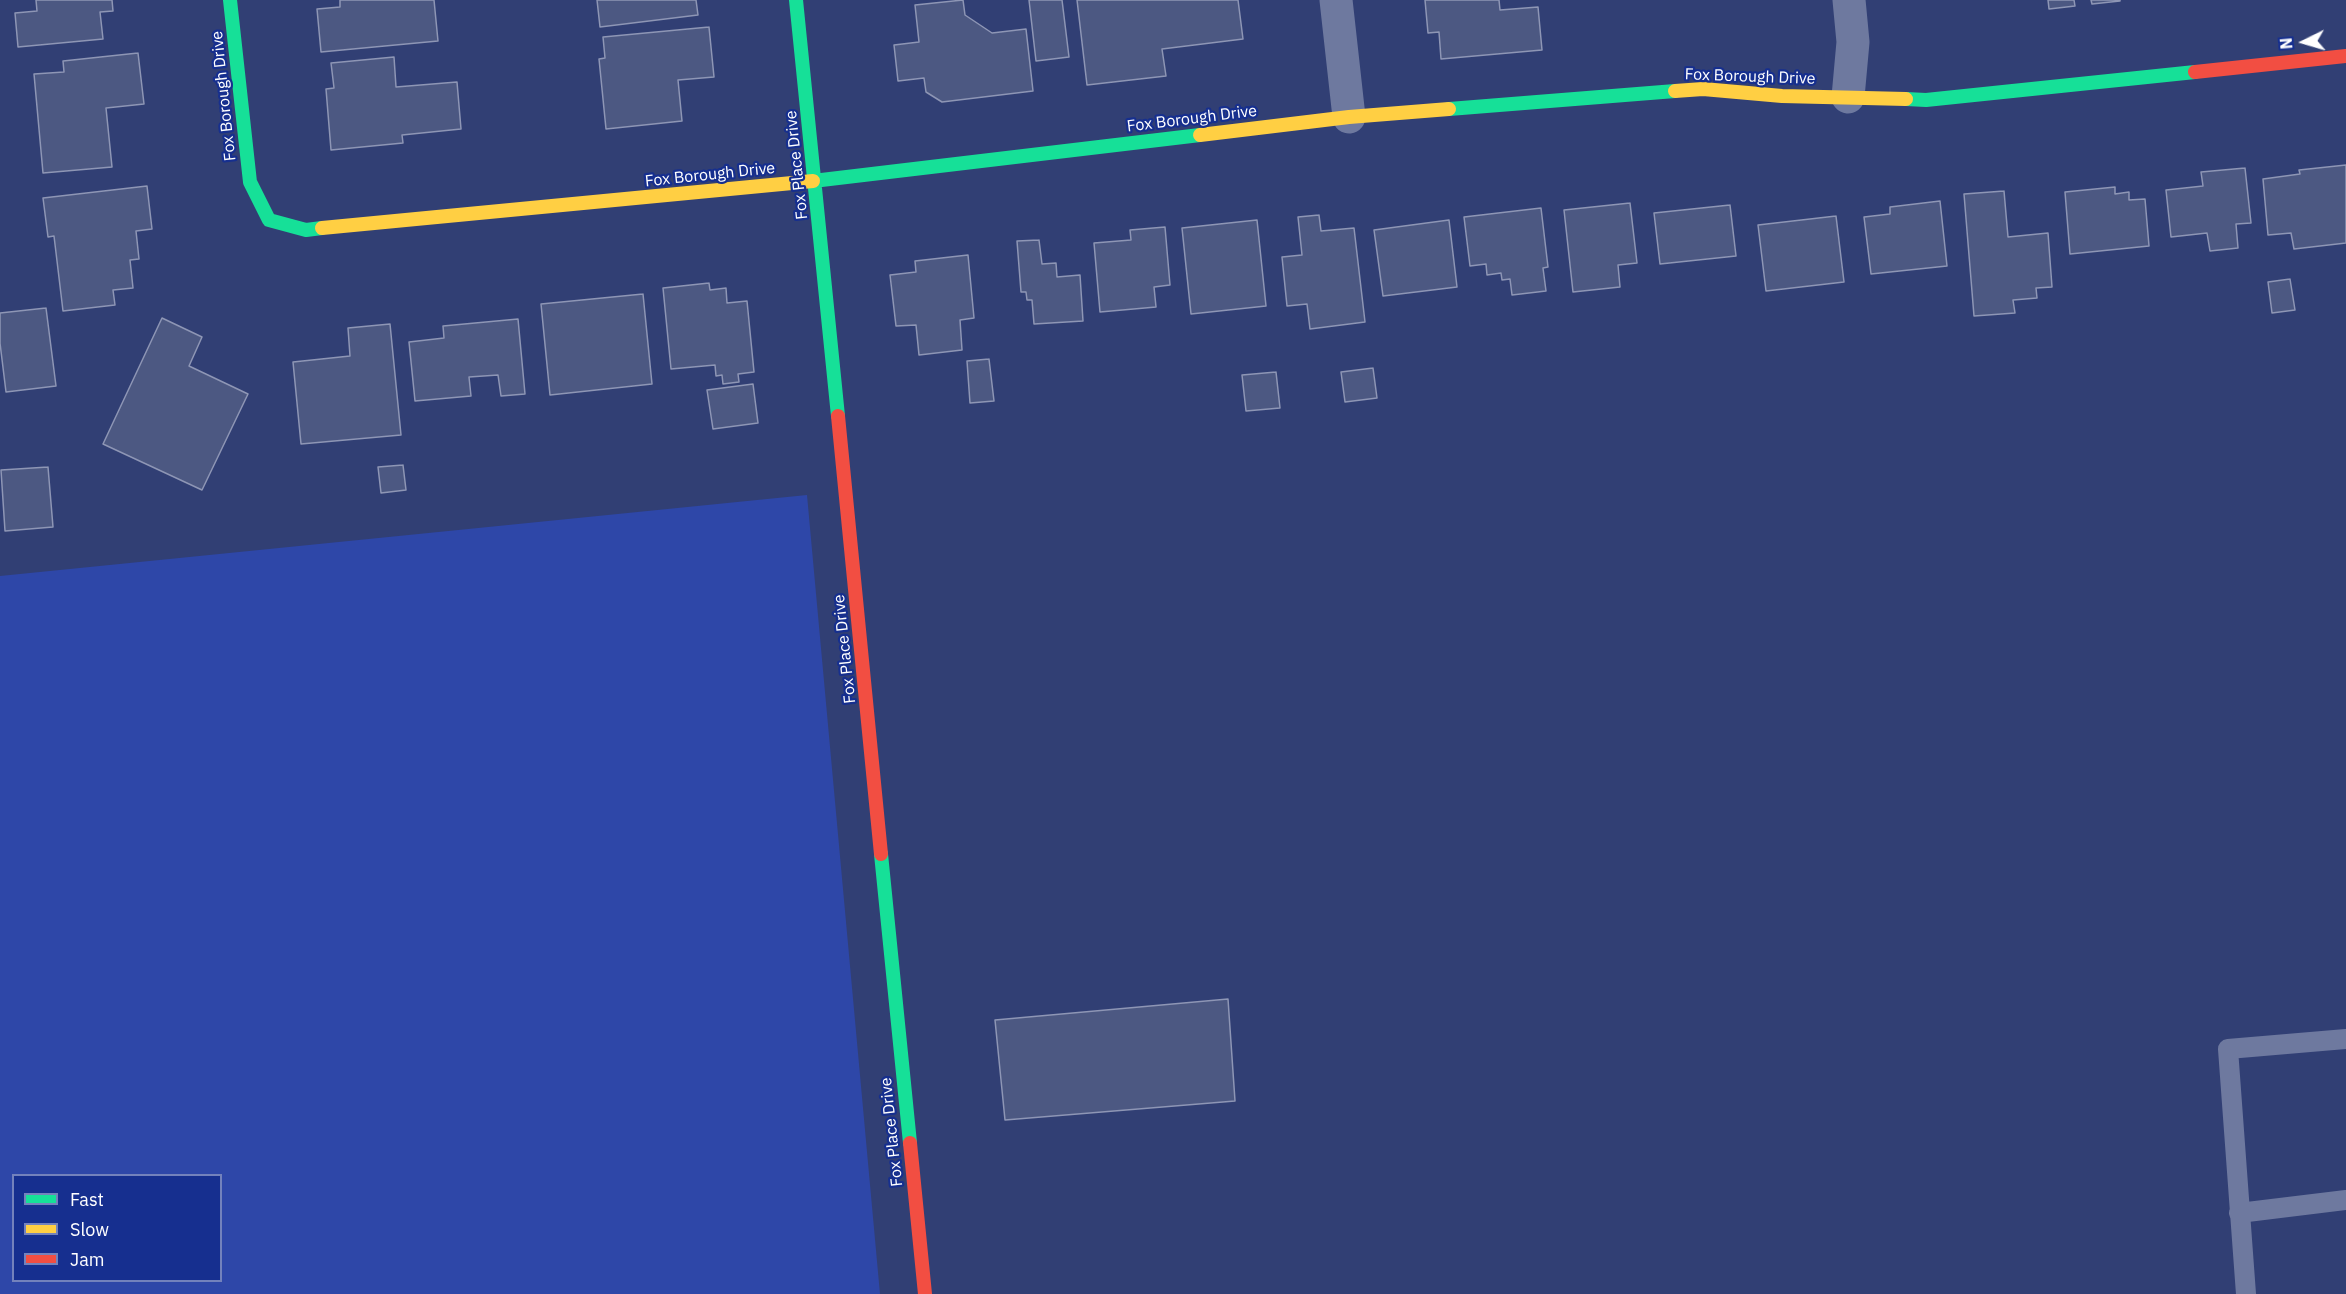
<!DOCTYPE html>
<html>
<head>
<meta charset="utf-8">
<style>
	body { margin:0 }
	#map { position:relative; width:2346px; height:1294px; overflow:hidden; background:#313f74; font-family:"IBM Plex Sans",sans-serif }
	canvas { display:block }
	.legend { position:absolute; left:12px; top:1174px; width:210px; height:108px; box-sizing:border-box; background:#162f8f; border:2px solid #7382bc; margin:0; padding:8px 10px; list-style:none; font-size:18px; color:#fff }
	.legend li { display:flex; align-items:center; gap:12px; height:30px }
	.legend b { width:30px; border:2px solid #7382bc }
	.north { position:absolute; left:2274px; top:12px; width:60px; height:60px; -webkit-text-stroke:4px #162f8f; paint-order:stroke; rotate:265deg; font-size:16px; font-weight:700; line-height:24px; text-align:center; color:#fff }
	.north::after { content:''; display:block; margin:auto; width:21px; height:27px; background:#fff; clip-path:polygon(50% 0,100% 100%,50% 72%,0 100%) }
</style>
</head>
<body>
<div id="map">
<canvas width="2346" height="1294"></canvas>
<ul class="legend">
<li><b style="height:8px;background:#16e098"></b>Fast</li>
<li><b style="height:8px;background:#ffcf43"></b>Slow</li>
<li><b style="height:8px;background:#f24e42"></b>Jam</li>
</ul>
<div class="north">N</div>
</div>
<script>
const context = document.querySelector('canvas').getContext('2d');
context.lineJoin = 'round';
function fillPath(path, color) {
  context.fillStyle = color;
  context.fill(path, 'evenodd');
}
function shape(rows) {
  const path = new Path2D();
  for (const r of rows) {
    path.moveTo(r[0], r[1]);
    for (let i = 2; i < r.length; i += 2) path.lineTo(r[i], r[i + 1]);
  }
  return path;
}
function stroke(path, color, width, dash) {
  context.strokeStyle = color;
  context.lineWidth = width;
  context.lineCap = dash ? 'butt' : 'round';
  context.setLineDash(dash || []);
  context.stroke(path);
}
function drawText(font, color, halo, rows, align = 'center') {
  context.font = font + ' "IBM Plex Sans",sans-serif';
  context.lineWidth = 4.5;
  context.setLineDash([]);
  context.textBaseline = 'middle';
  context.strokeStyle = halo;
  context.fillStyle = color;
  for (const [text, x, y, turn = 0] of rows) {
    context.save();
    context.translate(x, y);
    context.rotate((+turn || 0) * Math.PI / 180);
    context.textAlign = isNaN(turn) ? turn : align;
    if (halo) context.strokeText(text, 0, 0);
    context.fillText(text, 0, 0);
    context.restore();
  }
}
fillPath(shape([
	[807,495,880,1294,0,1294,0,576],
	[14,1176,220,1176,220,1280,14,1280]
]), '#2e47a8');
const building = shape([
	[36,0,112,0,113,11,100,12,103,39,18,47,15,13,37,11,36,0],
	[340,0,434,0,438,41,321,52,317,9,340,7,340,0],
	[597,0,696,0,698,15,600,27,597,0],
	[963,0,965,15,992,33,1026,29,1033,91,942,102,926,92,924,78,898,81,894,45,919,42,915,5,963,0],
	[1029,0,1062,0,1069,57,1036,61,1029,0],
	[1077,0,1238,0,1243,39,1162,49,1166,76,1087,85,1077,0],
	[1425,0,1499,0,1500,10,1538,7,1542,50,1441,59,1439,32,1428,33,1425,0],
	[2048,0,2074,0,2075,6,2049,9,2048,0],
	[2091,0,2120,0,2120,1,2092,4,2091,0],
	[709,27,714,77,678,80,682,121,606,129,599,59,605,58,603,37,709,27],
	[138,53,144,104,106,108,112,167,43,173,34,74,64,72,63,61,138,53],
	[394,57,396,87,457,82,461,129,402,135,403,143,331,150,326,89,334,88,331,63,394,57],
	[2346,165,2346,243,2294,249,2291,233,2268,235,2263,179,2300,174,2299,170,2346,165],
	[2245,168,2251,223,2236,224,2238,248,2210,251,2207,233,2171,237,2166,190,2203,186,2201,172,2245,168],
	[147,186,152,229,136,231,139,259,130,260,133,288,113,290,115,305,63,311,54,236,48,237,43,198,147,186],
	[2115,187,2115,194,2129,192,2129,200,2145,199,2149,246,2070,254,2065,192,2115,187],
	[2004,191,2008,237,2048,233,2052,287,2036,288,2037,298,2013,300,2015,313,1974,316,1964,194,2004,191],
	[1940,201,1947,266,1871,274,1864,217,1890,214,1890,207,1940,201],
	[1630,203,1637,263,1618,265,1620,287,1573,292,1564,210,1630,203],
	[1730,205,1736,256,1660,264,1654,213,1730,205],
	[1541,208,1548,267,1543,268,1546,291,1512,295,1510,279,1502,280,1501,273,1487,275,1486,264,1470,266,1464,217,1541,208],
	[1319,215,1321,231,1354,228,1365,322,1310,329,1307,304,1287,306,1282,257,1302,255,1298,217,1319,215],
	[1836,216,1844,282,1766,291,1758,225,1836,216],
	[1257,220,1266,306,1191,314,1182,228,1257,220],
	[1449,220,1457,287,1383,296,1374,230,1449,220],
	[1165,227,1170,285,1154,287,1156,307,1100,312,1094,243,1131,240,1130,230,1165,227],
	[1039,240,1042,264,1056,263,1057,277,1080,275,1083,321,1034,324,1032,300,1027,300,1026,292,1021,292,1017,241,1039,240],
	[968,255,974,318,960,320,962,350,919,355,916,325,896,326,890,275,916,272,915,261,968,255],
	[2290,279,2295,310,2272,313,2268,282,2290,279],
	[709,283,710,290,726,288,727,303,747,301,754,372,738,374,739,382,723,384,722,375,716,376,715,365,671,369,663,288,709,283],
	[643,294,652,384,550,395,541,304,643,294],
	[46,308,56,386,6,392,0,343,0,313,46,308],
	[162,318,202,337,189,366,248,394,202,490,103,444,162,318],
	[518,319,525,394,501,396,498,375,469,377,471,396,415,401,409,342,444,338,443,326,518,319],
	[390,324,401,435,301,444,293,362,350,356,348,328,390,324],
	[989,359,994,401,970,403,967,361,989,359],
	[1373,368,1377,398,1345,402,1341,372,1373,368],
	[1276,372,1280,408,1246,411,1242,375,1276,372],
	[753,384,758,423,713,429,707,390,753,384],
	[403,465,406,490,381,493,378,467,403,465],
	[48,467,53,527,5,531,1,470,48,467],
	[1228,999,1235,1101,1005,1120,995,1020,1228,999]
]);
fillPath(building, '#4c5882');
stroke(building, '#8e96b5', 1.5);
stroke(shape([
	[2239,1213,2346,1200],
	[2246,1294,2228,1049,2346,1039]
]), '#6e799f', 20);
stroke(shape([
	[1336,0,1349,117],
	[1848,97,1853,42,1849,0]
]), '#6e799f', 33);
stroke(shape([
	[230,0,250,182,269,220,306,230,322,228],
	[796,0,838,416],
	[1906,99,1926,100,2195,72],
	[1449,109,1675,91],
	[813,181,1200,135],
	[881,854,910,1143]
]), '#16e098', 14);
stroke(shape([
	[1675,91,1703,89,1782,96,1906,99],
	[1200,135,1349,117,1449,109],
	[322,228,813,181]
]), '#ffcf43', 14);
stroke(shape([
	[2195,72,2346,56],
	[838,416,881,854],
	[910,1143,925,1294]
]), '#f24e42', 14);
drawText('16px', '#fff', '#162f8f', [
	["Fox Borough Drive",1750,77,2],
	["Fox Borough Drive",224,96,-96],
	["Fox Borough Drive",1192,119,-7],
	["Fox Place Drive",797,165,-96],
	["Fox Borough Drive",710,175,-6],
	["Fox Place Drive",845,649,-96],
	["Fox Place Drive",892,1132,-96]
]);
</script>
</body>
</html>
